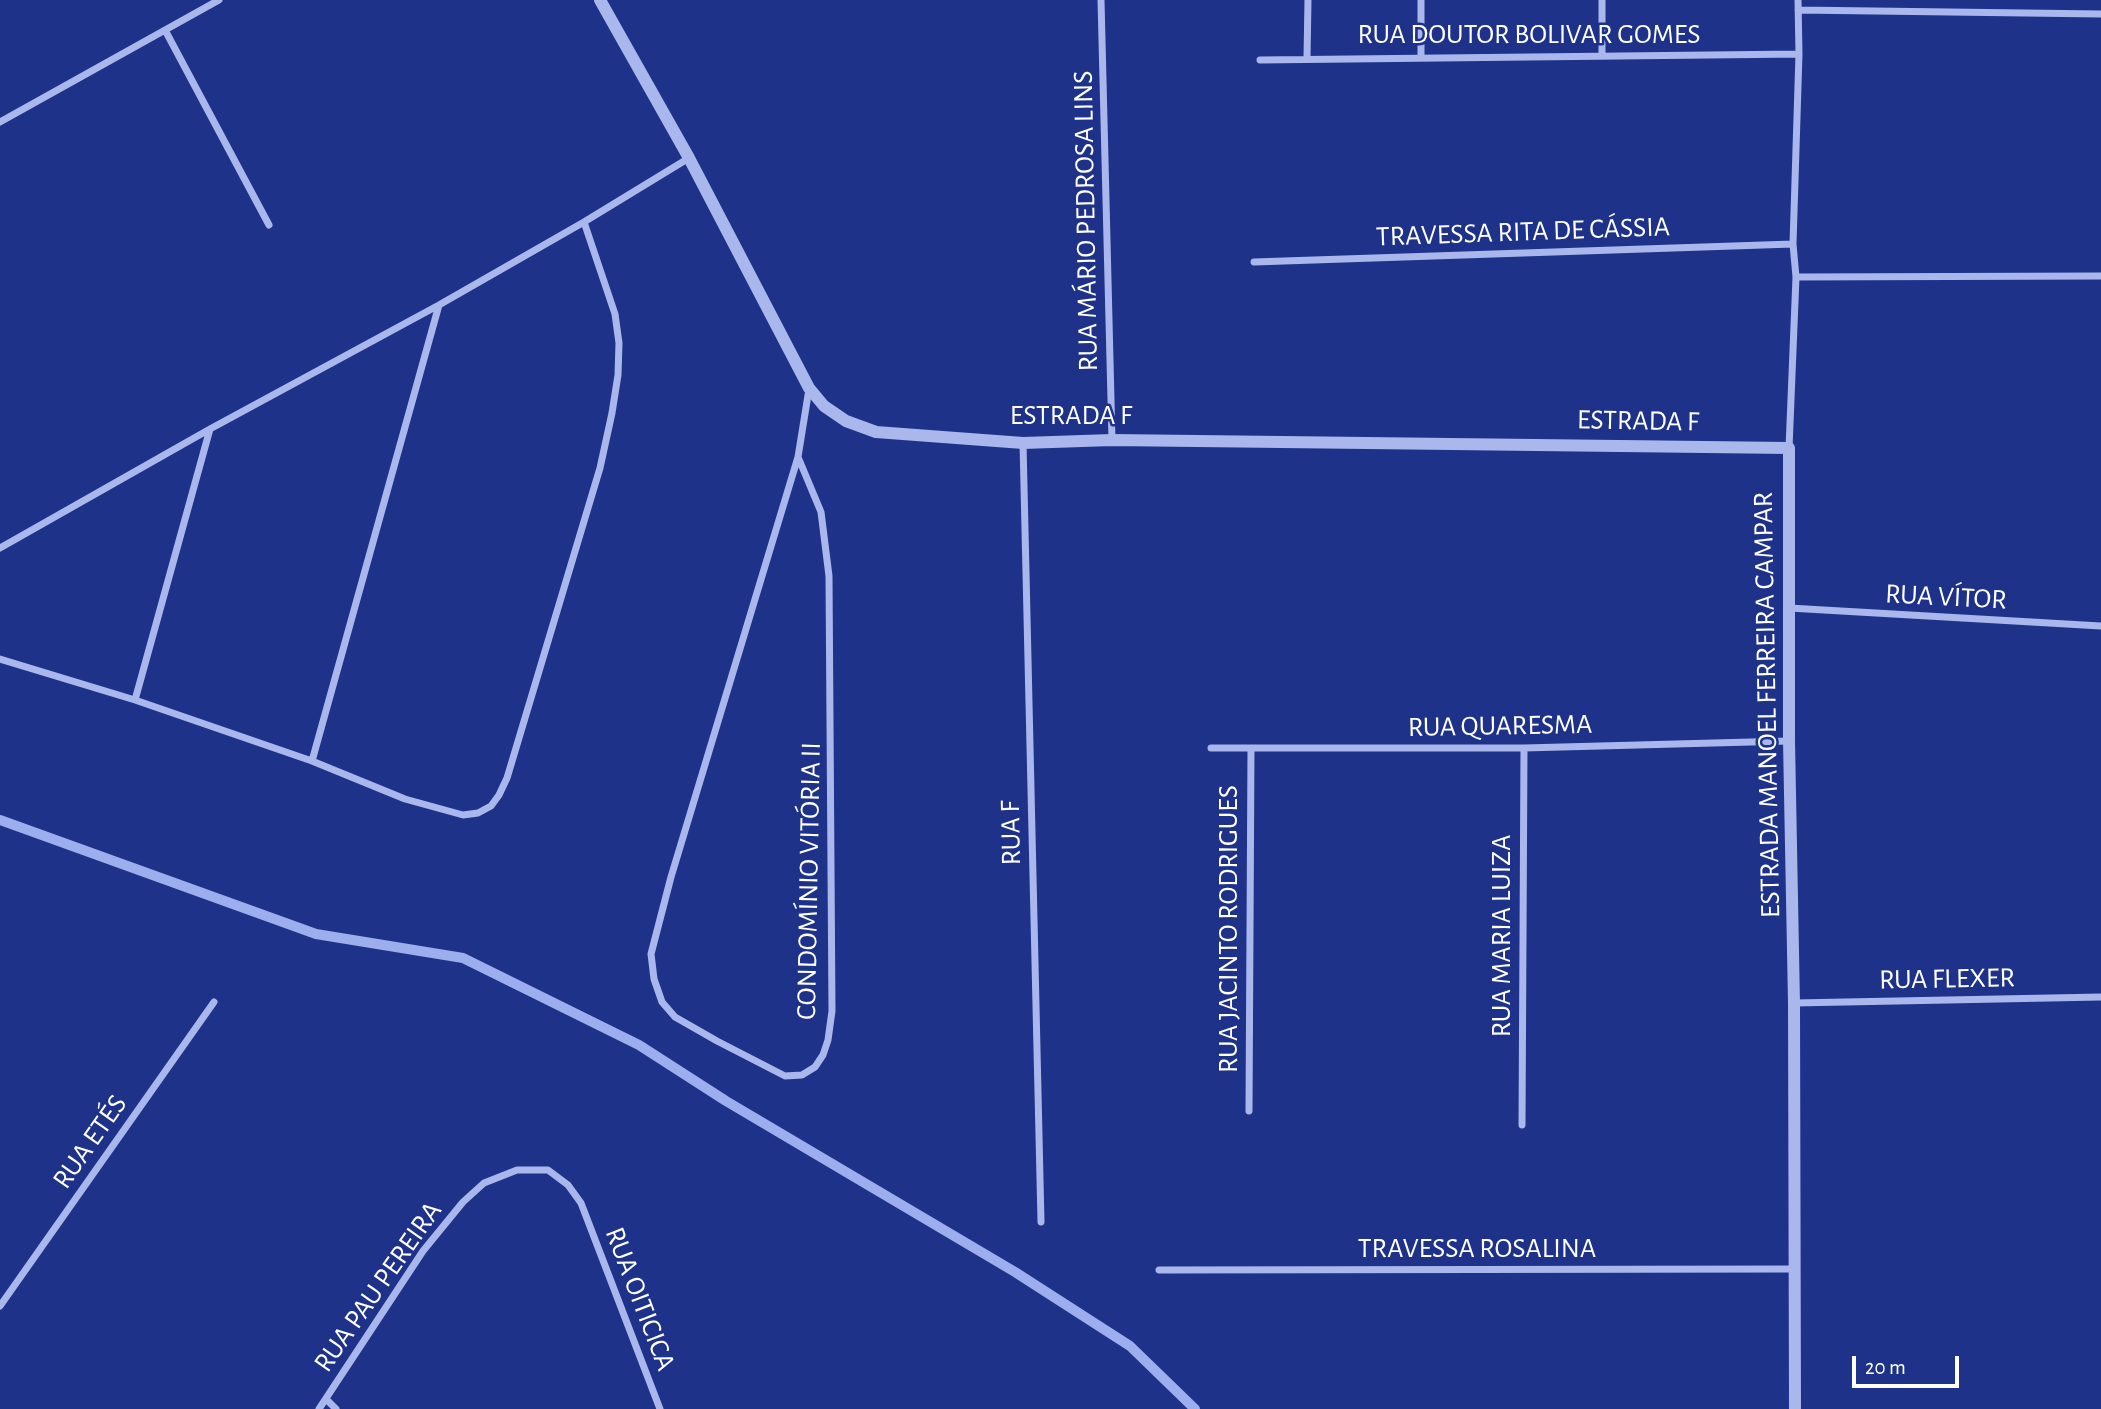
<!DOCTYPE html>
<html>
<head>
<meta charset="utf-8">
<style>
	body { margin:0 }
	#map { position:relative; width:2101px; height:1409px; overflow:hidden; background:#1e328a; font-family:"Alegreya Sans",sans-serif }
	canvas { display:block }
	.scale { position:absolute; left:1852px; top:1356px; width:107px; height:32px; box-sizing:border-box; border:4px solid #fff; border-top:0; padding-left:9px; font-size:21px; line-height:24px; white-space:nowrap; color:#fff; -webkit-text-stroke:5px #1e328a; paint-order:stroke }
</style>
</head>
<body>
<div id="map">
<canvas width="2101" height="1409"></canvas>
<div class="scale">20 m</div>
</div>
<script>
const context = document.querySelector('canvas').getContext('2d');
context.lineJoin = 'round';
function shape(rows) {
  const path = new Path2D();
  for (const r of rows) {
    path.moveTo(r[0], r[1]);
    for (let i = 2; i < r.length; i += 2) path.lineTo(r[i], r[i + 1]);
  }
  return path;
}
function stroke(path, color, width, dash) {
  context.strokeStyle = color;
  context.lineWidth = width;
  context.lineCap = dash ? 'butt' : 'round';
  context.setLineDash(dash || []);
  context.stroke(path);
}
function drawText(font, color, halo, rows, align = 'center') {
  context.font = font + ' "Alegreya Sans",sans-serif';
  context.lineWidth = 5;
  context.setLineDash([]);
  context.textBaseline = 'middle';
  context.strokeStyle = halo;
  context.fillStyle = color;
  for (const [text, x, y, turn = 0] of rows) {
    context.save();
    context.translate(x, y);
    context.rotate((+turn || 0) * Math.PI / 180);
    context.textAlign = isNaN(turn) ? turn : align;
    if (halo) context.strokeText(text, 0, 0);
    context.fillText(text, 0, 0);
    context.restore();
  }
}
stroke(shape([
	[0,820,316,934,463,958,639,1045,726,1101,1015,1272,1130,1346,1195,1409]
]), '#9caeed', 10);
stroke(shape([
	[1101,0,1112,440],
	[1421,0,1421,57],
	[1602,0,1602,56],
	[1798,10,2101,14],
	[165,30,269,225],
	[1307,58,1308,0],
	[1260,60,1799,54],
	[0,122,219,0],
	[1254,262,1793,244],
	[1796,277,2101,276],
	[1023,443,1041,1222],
	[1789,448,1796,277,1793,244,1799,54,1798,0],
	[798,457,821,512,829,576,832,1011,828,1040,823,1055,815,1067,802,1075,785,1076,717,1041,675,1017,662,1002,654,979,651,954,671,877,798,457,809,389],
	[0,548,210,429,439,305,584,222,689,158],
	[1789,608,2101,626],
	[0,659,135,700,312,761,405,799,463,815,478,813,491,806,499,795,507,778,600,468,612,413,618,375,619,343,615,314,584,222],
	[135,700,210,429],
	[1211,748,1524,748,1789,741],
	[312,761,439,305],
	[1794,1003,2101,997],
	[1249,1111,1251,748],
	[1522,1125,1524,748],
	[1159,1270,1795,1269],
	[0,1306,214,1002],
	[326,1399,336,1409],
	[319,1409,423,1251,463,1202,484,1183,517,1170,548,1170,568,1185,581,1203,660,1409]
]), '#a9b7ec', 7);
stroke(shape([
	[600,0,689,158,809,388,824,406,846,421,876,432,1023,443,1112,440,1789,448,1789,741,1794,1003,1795,1409]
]), '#a9b7ec', 12);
drawText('28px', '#fff', '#1e328a', [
	["RUA DOUTOR BOLIVAR GOMES",1529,35],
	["RUA MÁRIO PEDROSA LINS",1086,221,-91],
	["TRAVESSA RITA DE CÁSSIA",1523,232,-2],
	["ESTRADA F",1071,416],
	["ESTRADA F",1638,421,1],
	["RUA VÍTOR",1946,597,3],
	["ESTRADA MANOEL FERREIRA CAMPAR",1767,705,-91],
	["RUA QUARESMA",1500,726,-1],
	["RUA F",1011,833,-91],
	["CONDOMÍNIO VITÓRIA II",809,881,-89],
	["RUA JACINTO RODRIGUES",1229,929,-90],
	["RUA MARIA LUIZA",1502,936,-90],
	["RUA FLEXER",1947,979,-1],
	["RUA ETÉS",90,1142,-55],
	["TRAVESSA ROSALINA",1477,1249],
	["RUA PAU PEREIRA",378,1287,-55],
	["RUA OITICICA",640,1299,69]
]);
</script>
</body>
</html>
